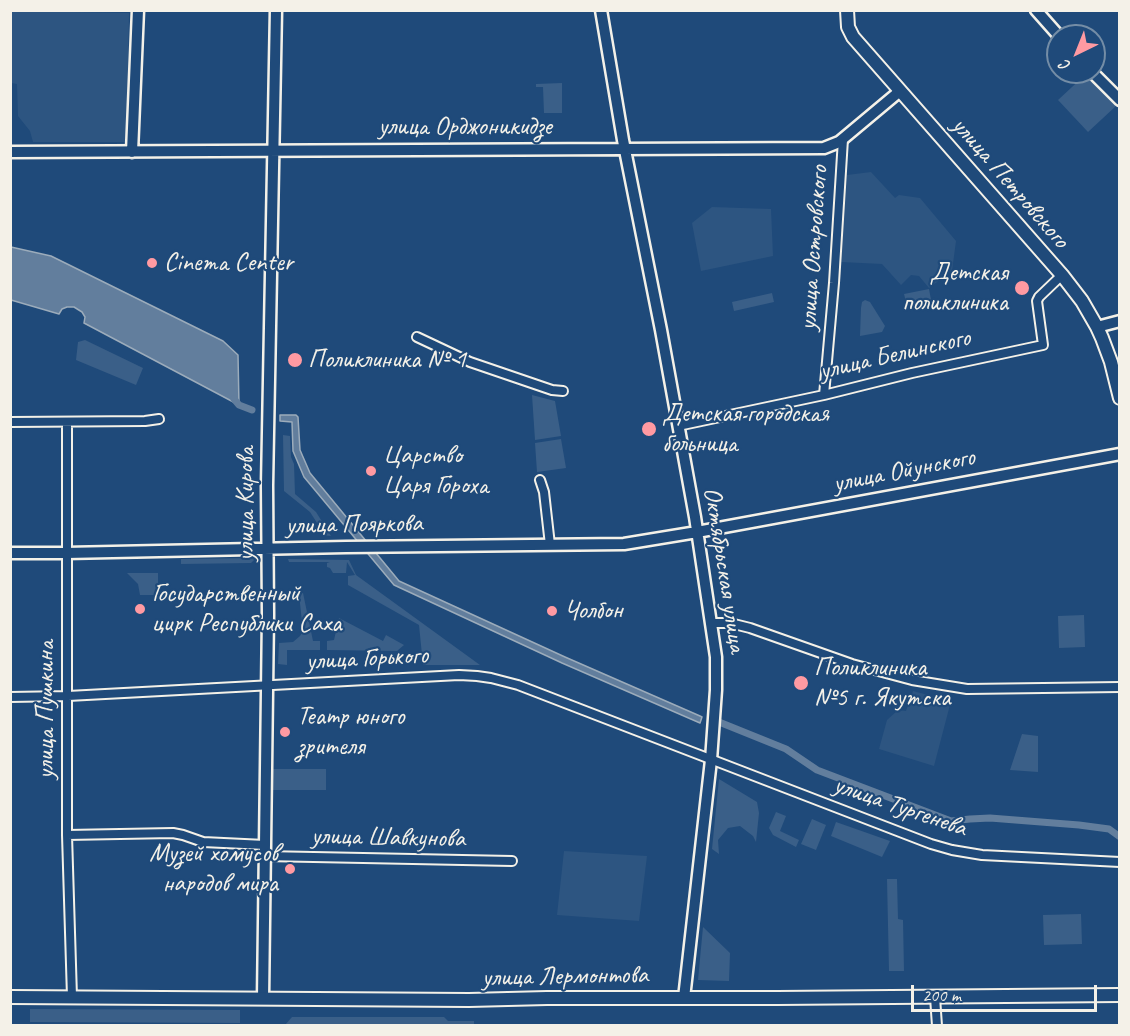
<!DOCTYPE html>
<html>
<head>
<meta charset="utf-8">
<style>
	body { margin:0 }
	#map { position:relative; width:1130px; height:1036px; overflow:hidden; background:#1f4a7a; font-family:Caveat,sans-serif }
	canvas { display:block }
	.frame { position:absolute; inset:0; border:12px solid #f4f1e8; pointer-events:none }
	.north { position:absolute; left:1046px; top:24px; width:60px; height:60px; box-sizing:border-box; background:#1f4a7a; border:2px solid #748da6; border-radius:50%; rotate:223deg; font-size:16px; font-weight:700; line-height:24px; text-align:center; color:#f4f1e8 }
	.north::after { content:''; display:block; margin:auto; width:21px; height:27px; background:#ff9aa2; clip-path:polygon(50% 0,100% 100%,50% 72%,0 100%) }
	.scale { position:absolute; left:911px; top:985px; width:186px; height:27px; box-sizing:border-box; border:3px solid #f4f1e8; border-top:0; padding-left:8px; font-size:18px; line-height:21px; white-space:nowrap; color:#f4f1e8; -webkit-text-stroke:4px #1f4a7a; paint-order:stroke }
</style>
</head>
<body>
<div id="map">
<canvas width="1130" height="1036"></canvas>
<div class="frame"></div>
<div class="north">С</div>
<div class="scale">200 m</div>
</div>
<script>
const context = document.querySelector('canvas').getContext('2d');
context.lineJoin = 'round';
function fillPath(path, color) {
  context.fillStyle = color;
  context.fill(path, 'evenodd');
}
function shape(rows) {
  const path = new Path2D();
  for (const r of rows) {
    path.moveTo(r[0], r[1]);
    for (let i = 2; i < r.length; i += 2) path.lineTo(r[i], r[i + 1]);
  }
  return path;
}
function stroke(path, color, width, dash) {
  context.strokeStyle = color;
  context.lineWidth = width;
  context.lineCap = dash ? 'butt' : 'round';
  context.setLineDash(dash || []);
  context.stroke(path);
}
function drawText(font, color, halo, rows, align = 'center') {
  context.font = font + ' Caveat,sans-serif';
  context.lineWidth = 4.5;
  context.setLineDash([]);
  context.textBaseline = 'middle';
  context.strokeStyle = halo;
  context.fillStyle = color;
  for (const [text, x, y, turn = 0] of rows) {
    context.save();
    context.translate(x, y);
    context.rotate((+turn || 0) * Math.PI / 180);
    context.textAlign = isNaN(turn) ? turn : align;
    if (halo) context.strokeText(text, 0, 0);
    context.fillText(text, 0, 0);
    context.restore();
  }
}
fillPath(shape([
	[10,11,129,13,127,142,33,142,30,131,18,116,17,84,11,83],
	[871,172,895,198,899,195,920,198,956,241,952,271,929,288,919,276,911,275,901,285,882,264,841,262,847,175],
	[712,207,771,209,773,256,701,271,692,223],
	[913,691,951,701,934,766,879,749,887,720,898,710,906,711],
	[564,851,647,856,639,921,557,915]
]), '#2d5581');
fillPath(shape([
	[1086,74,1116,106,1088,132,1058,100],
	[562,83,562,113,544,113,543,87,536,87,536,84],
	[929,289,932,305,908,310,904,294],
	[772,293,774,302,734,311,732,302],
	[865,300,870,302,885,326,882,332,860,336,861,308,862,302],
	[85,340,143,368,136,385,76,360,78,342],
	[532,395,555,401,561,436,535,440],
	[283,435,290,436,291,457,294,464,295,494,316,512,331,536,321,535,321,529,310,512,284,491],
	[561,439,566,468,537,472,535,443],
	[256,558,251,563,181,564,181,559],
	[288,559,349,560,356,575,480,665,423,665,419,625,348,585,348,576,355,575,347,562,346,573,333,573,330,568,327,567,327,563,330,562,289,562],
	[127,573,158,573,158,595,140,595,138,584],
	[303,593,313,641,320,641,320,650,287,650,287,665,278,664,279,643,293,642,300,636,303,631,299,594],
	[1084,615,1085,647,1059,648,1058,616],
	[339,618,383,641,386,635,404,645,397,651,327,650,327,641,334,640],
	[1022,734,1038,736,1038,772,1010,770],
	[268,769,326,769,326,790,268,790],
	[719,779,757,802,759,813,756,842,753,836,740,826,728,828,718,840,719,854,712,849],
	[776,812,786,816,780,831,799,840,796,847,773,835,769,828],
	[812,819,826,825,816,850,801,844],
	[836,822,890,841,882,857,831,836],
	[887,879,897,879,898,919,903,920,904,971,889,971],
	[1081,914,1082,944,1044,945,1043,915],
	[703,927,730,953,729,981,698,980],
	[30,1009,240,1010,240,1023,30,1022],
	[292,1017,444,1017,448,1021,474,1021,474,1025,285,1025]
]), '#3a5f88');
const water = shape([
	[11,247,51,256,223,341,238,355,239,405,84,323,85,317,82,312,74,307,67,307,62,309,59,314,11,300,11,247],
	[280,415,296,415,298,417,300,450,310,473,399,581,565,657,700,716,702,717,700,723,562,663,394,585,304,477,293,451,292,422,280,421,280,415]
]);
fillPath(water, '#627e9d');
stroke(water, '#9cacbb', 1.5);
stroke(shape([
	[234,399,239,405,252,410],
	[719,722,786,749,817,770,951,821,970,819,990,818,1079,825,1109,829,1120,837]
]), '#627e9d', 7);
const street = shape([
	[417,337,470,362,552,390,563,391],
	[824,395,834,283,843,139],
	[10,422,145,421,159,419],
	[67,423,67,835,72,997],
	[678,426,824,395,912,373,1043,345,1037,301,1039,297,1062,275],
	[540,480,544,492,550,545],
	[712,623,730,623,750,628,852,664,912,680,967,689,1120,687],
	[10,697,68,696,459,675,477,676,491,678,518,685,931,844,952,850,982,855,1120,862],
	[67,835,173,833,183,835,203,842,265,845],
	[264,856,512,861],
	[935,997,937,1026]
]);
const secondary = shape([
	[601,10,623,140,661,330,695,517,716,657,716,690,711,760,684,998],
	[1036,10,1059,36],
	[1092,72,1120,100],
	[10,152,824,148,839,142,900,91],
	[132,152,138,10],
	[1097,327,1120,321],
	[10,553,66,553,346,547,624,544,697,532,1120,454],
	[263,998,268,615,267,485,276,10]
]);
const primary = shape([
	[847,10,848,27,853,37,1062,275,1082,301,1097,327,1102,338,1111,362,1120,398],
	[10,997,469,1000,547,998,778,998,1120,995]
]);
stroke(street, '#f4f1e8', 12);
stroke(secondary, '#f4f1e8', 15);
stroke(primary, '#f4f1e8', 16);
stroke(street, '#1f4a7a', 8);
stroke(secondary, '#1f4a7a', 10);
stroke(primary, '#1f4a7a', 12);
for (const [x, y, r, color] of [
	[152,263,6,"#ff9aa2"],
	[1022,288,8,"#ff9aa2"],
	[295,360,8,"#ff9aa2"],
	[649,429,8,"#ff9aa2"],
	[371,471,6,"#ff9aa2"],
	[140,609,6,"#ff9aa2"],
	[552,611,6,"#ff9aa2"],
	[801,683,8,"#ff9aa2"],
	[285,732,6,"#ff9aa2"],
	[290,869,6,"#ff9aa2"]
]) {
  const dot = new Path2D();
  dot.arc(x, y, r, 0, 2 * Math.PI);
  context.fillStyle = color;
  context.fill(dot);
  stroke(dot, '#1f4a7a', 2);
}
drawText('26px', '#f4f1e8', '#1f4a7a', [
	["улица Орджоникидзе",465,127],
	["улица Петровского",1010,183,49],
	["улица Островского",814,248,-86],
	["улица Белинского",895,355,-13],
	["улица Ойунского",904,471,-11],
	["улица Кирова",246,504,-90],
	["улица Пояркова",354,525,-1],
	["Октябрьская улица",724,570,81],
	["улица Горького",367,659,-3],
	["улица Пушкина",46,710,-90],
	["улица Тургенева",900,807,19],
	["улица Шавкунова",388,838,1],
	["улица Лермонтова",565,977,-1]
]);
drawText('26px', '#f4f1e8', '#1f4a7a', [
	["Cinema Center",164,263],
	["Детская",1008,273,"right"],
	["поликлиника",1008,303,"right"],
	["Поликлиника № 1",308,360],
	["Детская городская",662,414],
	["больница",662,444],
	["Царство",383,456],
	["Царя Гороха",383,486],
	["Государственный",152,594],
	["цирк Республики Саха",152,624],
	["Чолбон",564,611],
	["Поликлиника",814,668],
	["№5 г. Якутска",814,698],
	["Театр юного",297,717],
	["зрителя",297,747],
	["Музей хомусов",278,854,"right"],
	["народов мира",278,884,"right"]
], 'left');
</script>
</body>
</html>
